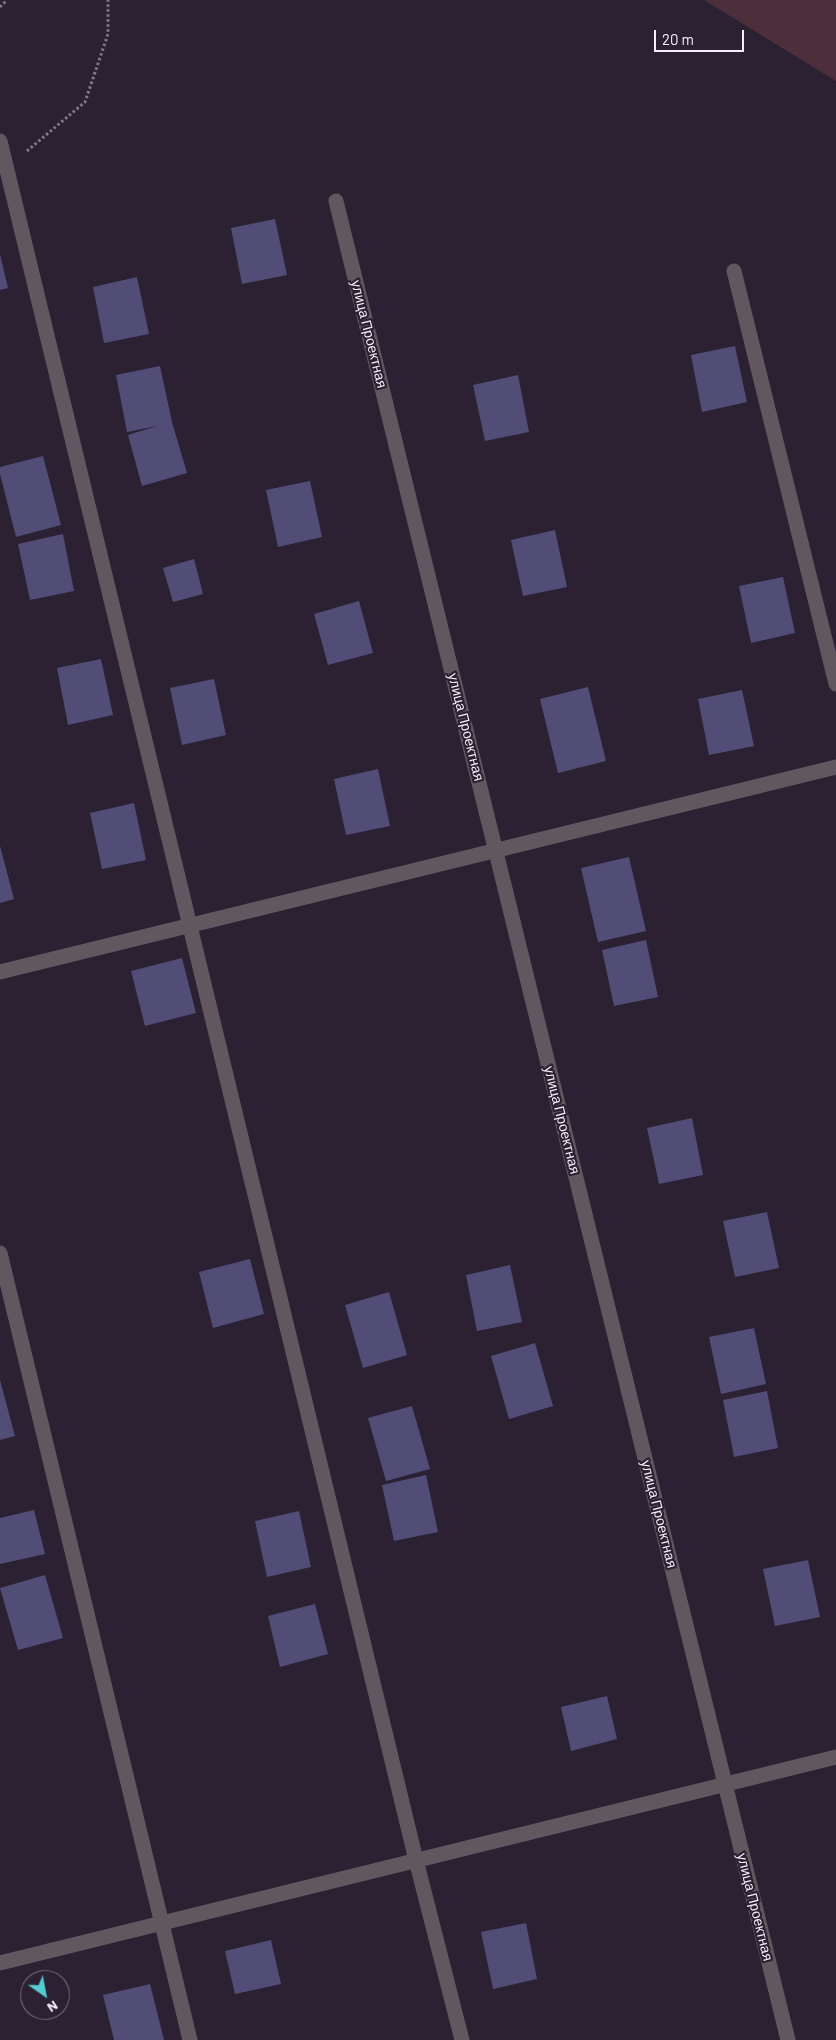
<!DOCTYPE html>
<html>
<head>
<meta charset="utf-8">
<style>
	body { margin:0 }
	#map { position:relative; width:836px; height:2040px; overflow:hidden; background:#2b2133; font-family:Barlow,sans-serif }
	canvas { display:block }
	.north { position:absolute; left:20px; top:1970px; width:50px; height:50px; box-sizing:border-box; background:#2b2133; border:1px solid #7b7383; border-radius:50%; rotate:147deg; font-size:14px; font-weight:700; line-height:20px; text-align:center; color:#f4edfa }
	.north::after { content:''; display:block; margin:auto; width:18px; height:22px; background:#52ccd1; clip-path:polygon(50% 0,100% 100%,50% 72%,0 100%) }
	.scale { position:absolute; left:654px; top:30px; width:90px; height:22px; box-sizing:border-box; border:2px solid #f4edfa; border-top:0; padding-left:6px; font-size:15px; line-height:18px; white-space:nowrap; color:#f4edfa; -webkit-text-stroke:4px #2b2133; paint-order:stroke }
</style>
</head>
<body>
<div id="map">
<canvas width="836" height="2040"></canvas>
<div class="north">N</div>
<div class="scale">20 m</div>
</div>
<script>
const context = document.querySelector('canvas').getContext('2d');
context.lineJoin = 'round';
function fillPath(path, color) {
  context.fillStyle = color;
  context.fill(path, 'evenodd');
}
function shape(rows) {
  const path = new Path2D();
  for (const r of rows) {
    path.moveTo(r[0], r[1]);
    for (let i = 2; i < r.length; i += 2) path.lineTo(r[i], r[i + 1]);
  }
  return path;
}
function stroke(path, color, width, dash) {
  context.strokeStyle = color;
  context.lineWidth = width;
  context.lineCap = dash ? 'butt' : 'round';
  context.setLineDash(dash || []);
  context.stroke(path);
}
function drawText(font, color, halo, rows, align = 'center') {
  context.font = font + ' Barlow,sans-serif';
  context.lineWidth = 4.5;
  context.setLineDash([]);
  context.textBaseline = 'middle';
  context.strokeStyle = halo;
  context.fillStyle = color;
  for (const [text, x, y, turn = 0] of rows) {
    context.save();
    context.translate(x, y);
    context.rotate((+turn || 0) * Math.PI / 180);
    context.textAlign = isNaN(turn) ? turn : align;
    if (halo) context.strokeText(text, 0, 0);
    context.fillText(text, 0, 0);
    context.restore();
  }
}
fillPath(shape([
	[704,0,836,0,836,81]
]), '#4d2f3b');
fillPath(shape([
	[275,219,287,275,242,284,231,228],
	[0,254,8,288,0,290],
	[137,277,149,334,104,343,93,287],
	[735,346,747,402,702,412,691,355],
	[160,366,172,422,187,473,142,486,128,435,157,426,127,432,116,375],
	[518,375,529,432,485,441,473,385],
	[43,456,61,525,16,537,0,474,0,467],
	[310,481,322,537,278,547,266,490],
	[555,530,567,587,523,596,511,540],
	[63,534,74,591,30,600,18,544],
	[194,559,203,594,173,602,163,568],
	[783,577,795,633,751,643,739,586],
	[359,601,373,653,328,665,314,614],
	[101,659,113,715,68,725,57,668],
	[214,679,226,735,182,745,170,688],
	[588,687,606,761,558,773,540,699],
	[742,690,754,746,709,755,698,699],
	[378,769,390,826,346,835,334,779],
	[134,803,146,860,102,869,90,813],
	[0,846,14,899,0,903],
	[629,857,646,931,598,942,581,868],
	[646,940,658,997,614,1006,602,950],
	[182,958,196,1013,145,1026,131,971],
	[692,1118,703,1175,659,1184,647,1128],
	[767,1212,779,1268,735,1277,723,1221],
	[250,1259,264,1314,213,1328,199,1272],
	[510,1265,522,1322,477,1331,466,1275],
	[389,1292,407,1355,363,1368,345,1305],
	[754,1328,766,1384,721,1394,709,1337],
	[535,1343,553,1406,509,1419,491,1356],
	[0,1380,15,1436,0,1440],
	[767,1391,778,1448,734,1457,723,1400],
	[412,1406,430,1469,386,1481,368,1418],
	[426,1475,438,1532,394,1541,382,1485],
	[34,1510,45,1554,0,1564,0,1518],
	[299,1511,311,1567,267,1577,255,1521],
	[808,1560,820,1617,775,1626,763,1569],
	[45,1575,63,1638,18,1650,0,1588],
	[315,1604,328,1654,280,1667,268,1616],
	[607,1696,617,1739,571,1751,561,1707],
	[526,1923,537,1979,493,1989,481,1932],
	[271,1940,281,1984,235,1994,225,1951],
	[150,1984,164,2040,114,2040,103,1995]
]), '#514d76');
stroke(shape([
	[0,7,7,0],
	[27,151,85,102,108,34,108,0]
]), '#807787', 3, [2.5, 2.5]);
stroke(shape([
	[0,141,416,1860,462,2040],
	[336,201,788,2040],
	[734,271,836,684],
	[0,972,836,767],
	[0,1253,190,2040],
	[0,1963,836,1757]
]), '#61585f', 15);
drawText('14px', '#f4edfa', '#2b2133', [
	["улица Проектная",369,334,76],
	["улица Проектная",466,727,76],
	["улица Проектная",562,1120,76],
	["улица Проектная",659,1514,76],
	["улица Проектная",755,1907,76]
]);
</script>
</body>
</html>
